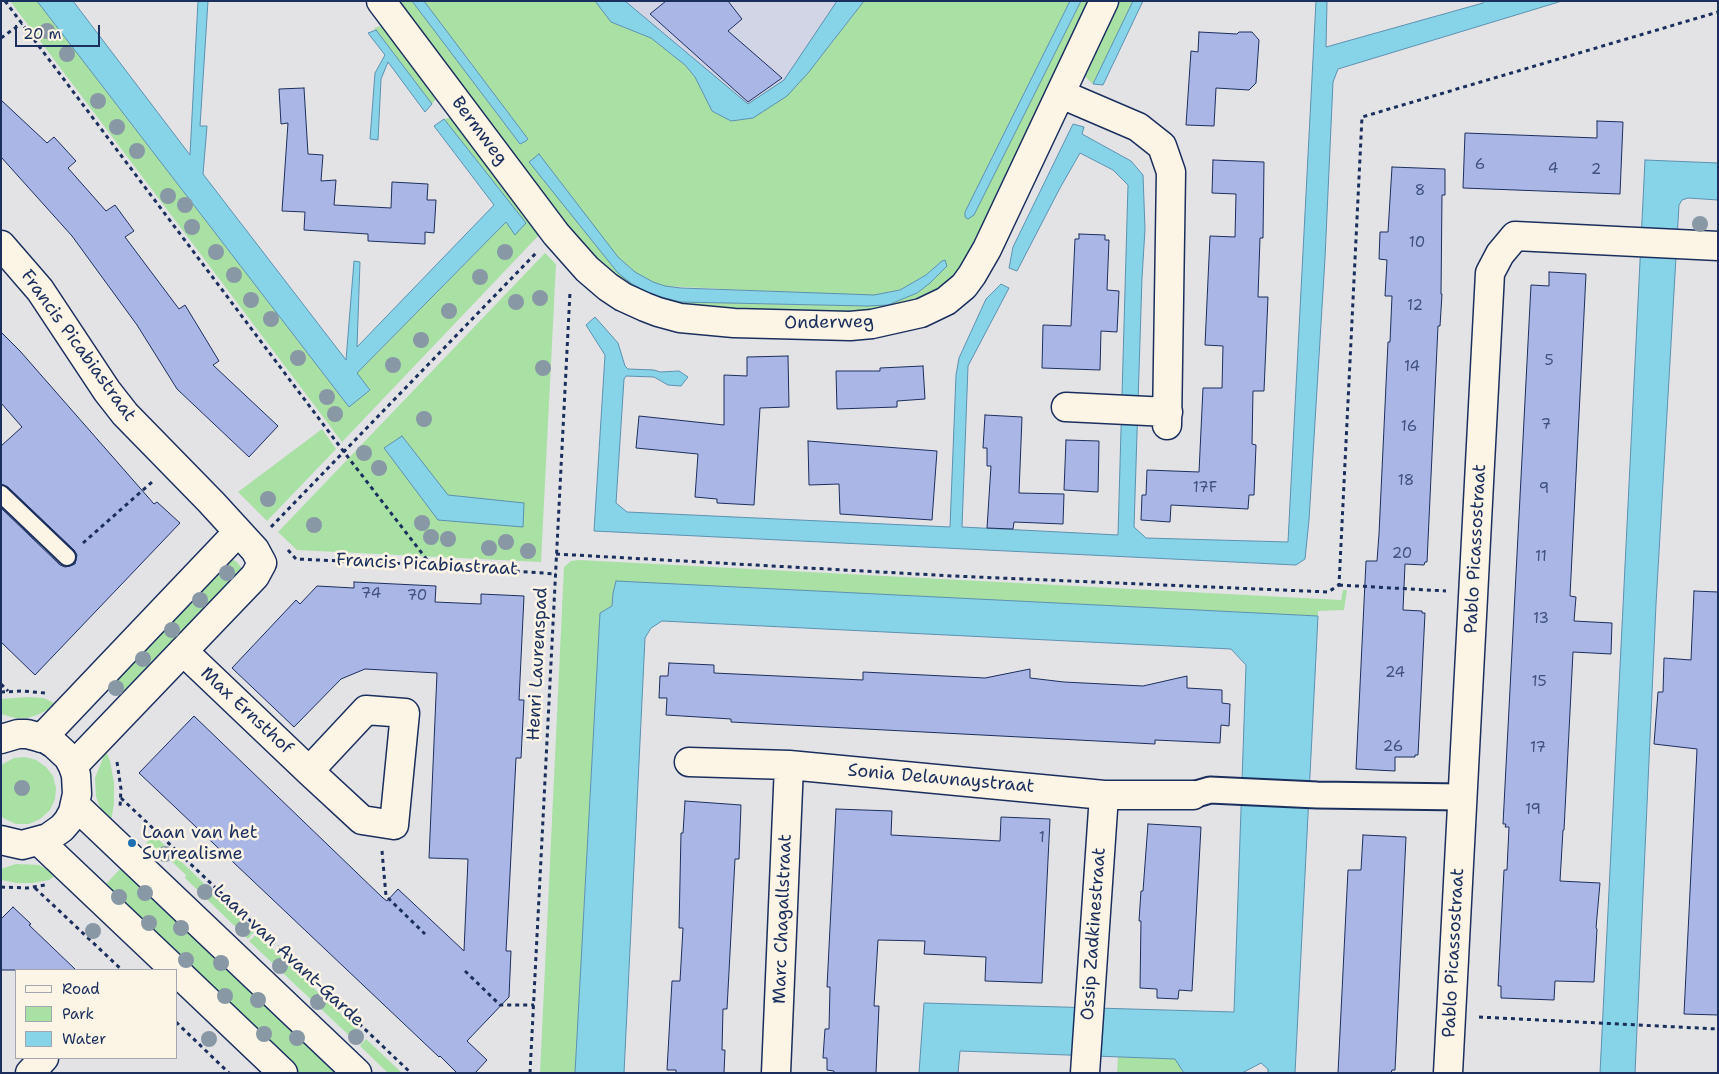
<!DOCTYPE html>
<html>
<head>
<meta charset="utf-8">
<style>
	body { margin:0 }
	#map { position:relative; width:1719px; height:1074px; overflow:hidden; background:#e3e2e5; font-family:"Shantell Sans",sans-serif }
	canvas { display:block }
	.frame { position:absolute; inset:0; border:2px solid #1b2f5e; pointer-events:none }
	.legend { position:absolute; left:15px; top:969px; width:162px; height:90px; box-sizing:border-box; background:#fcf5e5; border:1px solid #a2a6af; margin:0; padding:6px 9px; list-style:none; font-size:15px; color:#1b2f5e }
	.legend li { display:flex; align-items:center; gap:10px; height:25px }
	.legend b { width:25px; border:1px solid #a2a6af }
	.scale { position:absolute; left:15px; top:25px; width:85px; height:22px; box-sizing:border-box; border:2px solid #1b2f5e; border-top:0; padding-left:6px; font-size:15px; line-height:18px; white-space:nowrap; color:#1b2f5e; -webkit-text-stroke:4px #fcf5e5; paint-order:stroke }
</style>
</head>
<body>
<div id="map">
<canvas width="1719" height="1074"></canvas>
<div class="frame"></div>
<ul class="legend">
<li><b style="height:6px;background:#fcf5e5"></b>Road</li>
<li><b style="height:14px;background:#a9e0a4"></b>Park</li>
<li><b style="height:14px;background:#87d3e7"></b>Water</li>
</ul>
<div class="scale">20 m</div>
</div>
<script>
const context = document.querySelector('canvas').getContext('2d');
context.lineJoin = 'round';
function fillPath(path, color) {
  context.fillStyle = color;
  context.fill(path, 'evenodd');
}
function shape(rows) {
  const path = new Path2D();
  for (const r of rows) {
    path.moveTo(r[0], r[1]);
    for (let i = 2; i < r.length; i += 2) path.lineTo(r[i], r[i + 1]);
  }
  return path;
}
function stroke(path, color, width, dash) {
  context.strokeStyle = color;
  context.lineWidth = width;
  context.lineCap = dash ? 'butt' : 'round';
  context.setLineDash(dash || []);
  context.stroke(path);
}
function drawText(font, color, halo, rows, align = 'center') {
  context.font = font + ' "Shantell Sans",sans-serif';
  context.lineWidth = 5;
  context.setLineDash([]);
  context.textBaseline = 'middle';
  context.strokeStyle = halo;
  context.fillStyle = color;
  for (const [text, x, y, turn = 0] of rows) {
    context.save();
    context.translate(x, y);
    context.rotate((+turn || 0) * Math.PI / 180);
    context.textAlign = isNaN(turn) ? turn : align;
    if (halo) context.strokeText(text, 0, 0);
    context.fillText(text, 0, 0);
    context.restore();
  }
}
fillPath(shape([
	[622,1,844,1,802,67,750,110]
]), '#d2d5e5');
fillPath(shape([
	[10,1,37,1,349,407,370,390,356,374,506,222,526,223,444,119,449,118,461,119,540,234,342,442],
	[391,1,412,1,520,144,528,139,424,1,595,1,611,22,651,38,685,65,695,77,712,111,731,121,808,73,864,1,1070,1,965,212,974,215,1081,1,1097,1,970,260,951,285,893,314,759,316,653,302,599,269],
	[618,257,635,272,653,282,665,286,840,295,874,295,900,290,926,275,942,261,947,266,930,283,917,293,887,305,867,306,681,302,618,273],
	[1112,1,1133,1,1093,84,1082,74],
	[386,25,438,89,435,100,432,104,374,28],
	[545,253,556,264,541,562,297,550,278,532],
	[322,429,336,449,267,521,238,492],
	[230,558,237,562,243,570,127,697,109,680],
	[579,560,1341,600,1343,590,1347,590,1344,610,1318,611,1318,616,613,593,612,606,600,613,575,1073,540,1073,564,567,571,561],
	[28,697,44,698,56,704,56,706,37,715,27,718,15,718,1,714,1,699],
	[105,753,107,753,110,761,114,783,114,804,111,821,105,819,96,797,95,778],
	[25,757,36,760,46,767,53,776,56,788,55,799,50,810,40,819,29,824,16,824,5,819,1,816,1,765,14,758],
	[154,835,254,932,248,939,185,878,186,875,167,857,164,860,146,843],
	[16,864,39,865,56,875,49,880,32,883,17,883,1,880,1,869],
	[125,864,344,1073,296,1073,102,888],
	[257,934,364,1036,357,1043,249,941],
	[366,1039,402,1073,388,1073,360,1046],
	[1118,1057,1175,1059,1184,1073,1117,1073]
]), '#a9e0a4');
const water = shape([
	[37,1,73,1,190,155,198,1,208,1,200,126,207,126,203,174,346,360,354,261,360,262,357,347,494,205,434,126,444,119,526,223,515,235,506,222,357,373,370,390,349,407,37,1],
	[412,1,424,1,528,139,526,141,520,144,412,1],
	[595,1,625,1,748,104,784,80,837,1,864,1,808,73,787,96,753,118,731,121,712,111,695,77,685,65,651,38,611,22,595,1],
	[1070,1,1081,1,974,215,968,219,965,217,965,212,1070,1],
	[1133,1,1143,1,1103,85,1093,84,1133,1],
	[1316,1,1327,1,1326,47,1483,3,1483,1,1562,1,1338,69,1333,82,1325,258,1309,520,1305,559,1296,565,594,531,605,355,586,325,595,317,618,343,625,366,628,369,654,370,660,372,679,371,688,377,681,386,668,385,654,377,626,376,624,379,616,503,627,512,950,527,956,375,959,358,986,299,1001,284,1009,288,968,366,962,527,1118,535,1128,185,1113,170,1080,153,1060,188,1017,271,1009,268,1013,247,1073,124,1084,127,1082,134,1131,161,1143,175,1145,229,1142,278,1134,527,1146,538,1288,542,1316,1],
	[376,30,432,104,425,112,388,62,381,79,378,140,370,139,375,73,385,55,368,33,376,30],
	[539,154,618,257,635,272,653,282,665,286,681,288,874,295,900,290,926,275,942,261,945,260,947,266,930,283,917,293,888,305,867,306,681,302,653,295,632,284,618,273,529,162,539,154],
	[1645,160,1718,163,1718,200,1688,198,1682,200,1679,205,1656,604,1635,1073,1600,1073,1645,160],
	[402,436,448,495,524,503,523,527,438,520,384,448,402,436],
	[616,581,1318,616,1295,1073,1268,1073,1268,1069,1261,1063,1242,1073,1184,1073,1175,1059,960,1051,958,1073,919,1073,924,1003,1234,1012,1246,665,1231,649,662,621,651,628,645,638,624,1073,575,1073,600,613,612,606,613,593,616,581]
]);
fillPath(water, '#87d3e7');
stroke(water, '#5c91b0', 1);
const building = shape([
	[666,1,728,1,742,19,728,31,782,78,748,102,650,14,666,1],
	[1199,32,1237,34,1239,32,1252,32,1259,40,1256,83,1249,90,1216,88,1214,126,1186,125,1191,51,1198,52,1199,32],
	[304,88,308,154,323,155,321,181,336,180,334,205,391,208,392,182,428,184,427,200,436,200,434,233,425,232,425,244,368,241,368,234,304,230,305,212,282,211,288,123,281,124,279,89,304,88],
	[1,100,47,143,54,137,76,161,68,168,106,211,115,205,134,231,125,237,179,309,185,305,219,361,213,365,278,426,249,457,177,389,137,325,72,236,1,157,1,100],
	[1597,121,1623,122,1620,194,1463,188,1465,133,1597,138,1597,121],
	[1213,160,1264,162,1263,238,1260,238,1258,297,1268,297,1264,391,1253,391,1252,444,1256,445,1254,495,1249,495,1248,509,1171,505,1170,522,1141,520,1142,495,1146,495,1147,470,1199,472,1203,388,1222,388,1223,346,1205,345,1210,236,1235,237,1236,194,1212,193,1213,160],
	[1392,167,1445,169,1445,195,1442,195,1441,294,1442,294,1440,326,1438,326,1427,562,1425,562,1424,565,1405,564,1403,610,1422,611,1422,613,1425,613,1418,755,1415,755,1415,757,1395,757,1395,771,1356,769,1366,561,1377,561,1379,534,1388,342,1390,342,1392,296,1385,296,1387,260,1379,259,1380,232,1388,232,1392,167],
	[1079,234,1105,235,1105,240,1109,240,1107,290,1119,291,1117,332,1101,331,1100,370,1042,368,1043,325,1071,326,1075,239,1079,239,1079,234],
	[1549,272,1586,274,1570,596,1576,597,1574,621,1612,623,1611,654,1573,652,1564,830,1563,830,1560,881,1600,883,1596,928,1597,929,1594,982,1555,981,1554,1000,1501,998,1501,986,1498,986,1504,870,1507,870,1509,827,1505,827,1506,824,1503,824,1531,285,1549,286,1549,272],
	[1,332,20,351,154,504,157,502,180,523,35,675,1,642,1,508,60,565,65,567,70,566,75,564,77,555,74,550,8,487,1,484,1,446,22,427,1,403,1,332],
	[788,356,789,407,760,408,754,505,717,503,717,499,695,497,698,454,636,448,639,416,724,425,724,375,747,376,747,357,788,356],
	[923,366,925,399,897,401,897,407,837,409,836,371,880,371,880,368,923,366],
	[985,415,1022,417,1019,493,1064,494,1063,524,1014,522,1013,529,987,528,991,466,987,466,987,448,983,448,985,415],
	[1066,440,1099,441,1098,492,1064,490,1066,440],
	[808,441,937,451,932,520,840,514,839,484,809,485,808,441],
	[354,582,436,586,435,602,481,604,481,594,524,596,519,700,524,700,521,758,516,758,506,951,511,951,509,997,467,1041,487,1060,475,1073,457,1073,440,1056,439,1057,139,773,194,716,383,898,387,901,398,889,464,951,468,859,429,858,437,673,365,669,341,679,294,727,232,668,296,600,300,604,317,586,354,588,354,582],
	[1694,591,1718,592,1718,1015,1684,1014,1697,749,1654,744,1658,692,1663,692,1664,658,1691,660,1694,591],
	[669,663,714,665,714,673,863,680,863,672,985,678,1030,669,1030,678,1064,682,1143,686,1187,676,1187,688,1222,690,1222,703,1230,704,1229,726,1221,725,1220,743,1155,740,1155,744,731,722,731,719,666,715,667,698,659,698,660,676,668,676,669,663],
	[685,801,741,805,739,859,735,859,727,1009,723,1009,722,1050,725,1050,724,1073,676,1073,676,1070,667,1070,672,981,680,981,683,928,679,928,681,833,683,833,685,801],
	[836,809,892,811,891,835,1000,841,1001,817,1050,819,1042,983,985,981,986,957,924,954,925,941,878,940,874,1006,879,1006,876,1073,834,1073,834,1071,827,1070,827,1058,823,1058,824,1043,825,1029,829,1029,830,987,827,987,836,809],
	[1148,824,1201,827,1192,991,1179,990,1178,999,1157,998,1157,989,1140,988,1141,921,1139,921,1141,891,1143,891,1148,824],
	[1363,835,1406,837,1395,1070,1392,1070,1391,1073,1338,1073,1348,870,1361,870,1363,835],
	[13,907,31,924,29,925,76,970,1,970,1,919,13,907]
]);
fillPath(building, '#aab6e6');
stroke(building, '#1b2f5e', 1);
const service = shape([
	[1,494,67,557]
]);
const pedestrian = shape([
	[1193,795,1210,790,1317,795,1462,797]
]);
const minor = shape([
	[381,1,556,234,587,269,608,287,623,297,645,307,658,312,680,318,734,323,850,326,872,324,921,313,946,301,964,286,972,275,987,249,1104,1],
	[1061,94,1138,127,1162,146,1171,172,1167,425],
	[1,245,40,290,107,391,125,414,211,502,255,550,262,563,255,576,73,766],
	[1066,407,1168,412],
	[183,651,309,771,362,820,394,825,405,713,366,710,309,771],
	[42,738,238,532],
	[689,762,789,765,1104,795,1193,795],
	[30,1073,44,1058],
	[776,1073,789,765],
	[1085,1073,1104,795],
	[1448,1073,1490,273,1500,254,1515,236,1718,246]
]);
const tertiary = shape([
	[1,739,18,734,27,734,46,739,54,744,68,757,73,766,76,775,77,794,73,812,68,821,62,828,48,838,22,845,1,840],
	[75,805,357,1073],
	[39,841,175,970],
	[176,971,283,1073]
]);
stroke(service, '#1b2f5e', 20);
stroke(pedestrian, '#1b2f5e', 29);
stroke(minor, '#1b2f5e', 31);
stroke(tertiary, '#1b2f5e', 31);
stroke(shape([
	[5,1,344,452,431,565],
	[1,38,22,23],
	[271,527,536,253],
	[83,543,152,482],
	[288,550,296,559,431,565,556,574],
	[556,554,953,576,1328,592,1339,585,1362,117,1718,12],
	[1339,585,1446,591],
	[1,684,8,691],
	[1,692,23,691,45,693],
	[117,762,121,789,120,807],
	[121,798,411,1073],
	[382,851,386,896,425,934],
	[1,887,27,888,45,885],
	[35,888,122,970],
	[465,971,500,1005,534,1005],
	[1479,1017,1718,1029],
	[176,1022,229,1073],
	[530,1073,570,292]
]), '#1b2f5e', 3, [4, 4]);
stroke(service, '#fcf5e5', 16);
stroke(pedestrian, '#fcf5e5', 25);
stroke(minor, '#fcf5e5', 28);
stroke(tertiary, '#fcf5e5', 28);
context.fillStyle = '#8898a5';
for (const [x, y] of [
	[47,31],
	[67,54],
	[98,101],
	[117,127],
	[137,151],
	[168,196],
	[185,205],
	[1700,224],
	[192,227],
	[216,252],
	[505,252],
	[234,275],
	[480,277],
	[540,298],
	[251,300],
	[516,302],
	[449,311],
	[271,319],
	[421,340],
	[298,358],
	[393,365],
	[543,368],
	[327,397],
	[335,414],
	[424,419],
	[364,453],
	[379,468],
	[268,499],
	[422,523],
	[314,525],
	[431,537],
	[448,539],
	[506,542],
	[489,548],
	[528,551],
	[227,573],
	[200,600],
	[172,630],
	[143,659],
	[116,688],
	[22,788],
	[165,854],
	[205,892],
	[145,893],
	[119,897],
	[149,923],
	[181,928],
	[243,929],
	[93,931],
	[186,960],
	[221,963],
	[280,966],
	[225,996],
	[258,1000],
	[318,1002],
	[264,1034],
	[356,1037],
	[297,1038],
	[209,1039]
]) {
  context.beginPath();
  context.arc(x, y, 8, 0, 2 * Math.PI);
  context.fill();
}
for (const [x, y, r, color] of [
	[132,843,5,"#1f6fb2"]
]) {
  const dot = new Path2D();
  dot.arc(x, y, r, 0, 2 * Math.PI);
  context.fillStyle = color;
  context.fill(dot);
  stroke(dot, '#fcf5e5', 2);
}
drawText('15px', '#3f5180', null, [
	["6",1480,165],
	["4",1553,169],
	["2",1596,170],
	["8",1420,191],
	["10",1417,243],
	["12",1415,306],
	["5",1549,361],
	["14",1412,367],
	["7",1546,425],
	["16",1409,427],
	["18",1406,481],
	["17F",1205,488],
	["9",1544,489],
	["20",1402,554],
	["11",1541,557],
	["74",371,594],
	["70",417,596],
	["13",1541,619],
	["24",1395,673],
	["15",1539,682],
	["26",1393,747],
	["17",1538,748],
	["19",1533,810],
	["1",1042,838]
]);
drawText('18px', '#1b2f5e', '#fcf5e5', [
	["Bermweg",479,131,53],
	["Onderweg",829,323,-1],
	["Francis Picabiastraat",78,346,54],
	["Pablo Picassostraat",1476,549,-87],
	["Francis Picabiastraat",427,565,3],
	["Henri Laurenspad",538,664,-87],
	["Max Ernsthof",246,711,43],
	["Sonia Delaunaystraat",941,779,5],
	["Marc Chagallstraat",783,919,-88],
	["Ossip Zadkinestraat",1094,934,-86],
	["Pablo Picassostraat",1454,953,-87],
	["Laan van Avant-Garde",288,956,43]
]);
drawText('18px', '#1b2f5e', '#fcf5e5', [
	["Laan van het",142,833],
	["Surrealisme",142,854]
], 'left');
</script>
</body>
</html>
